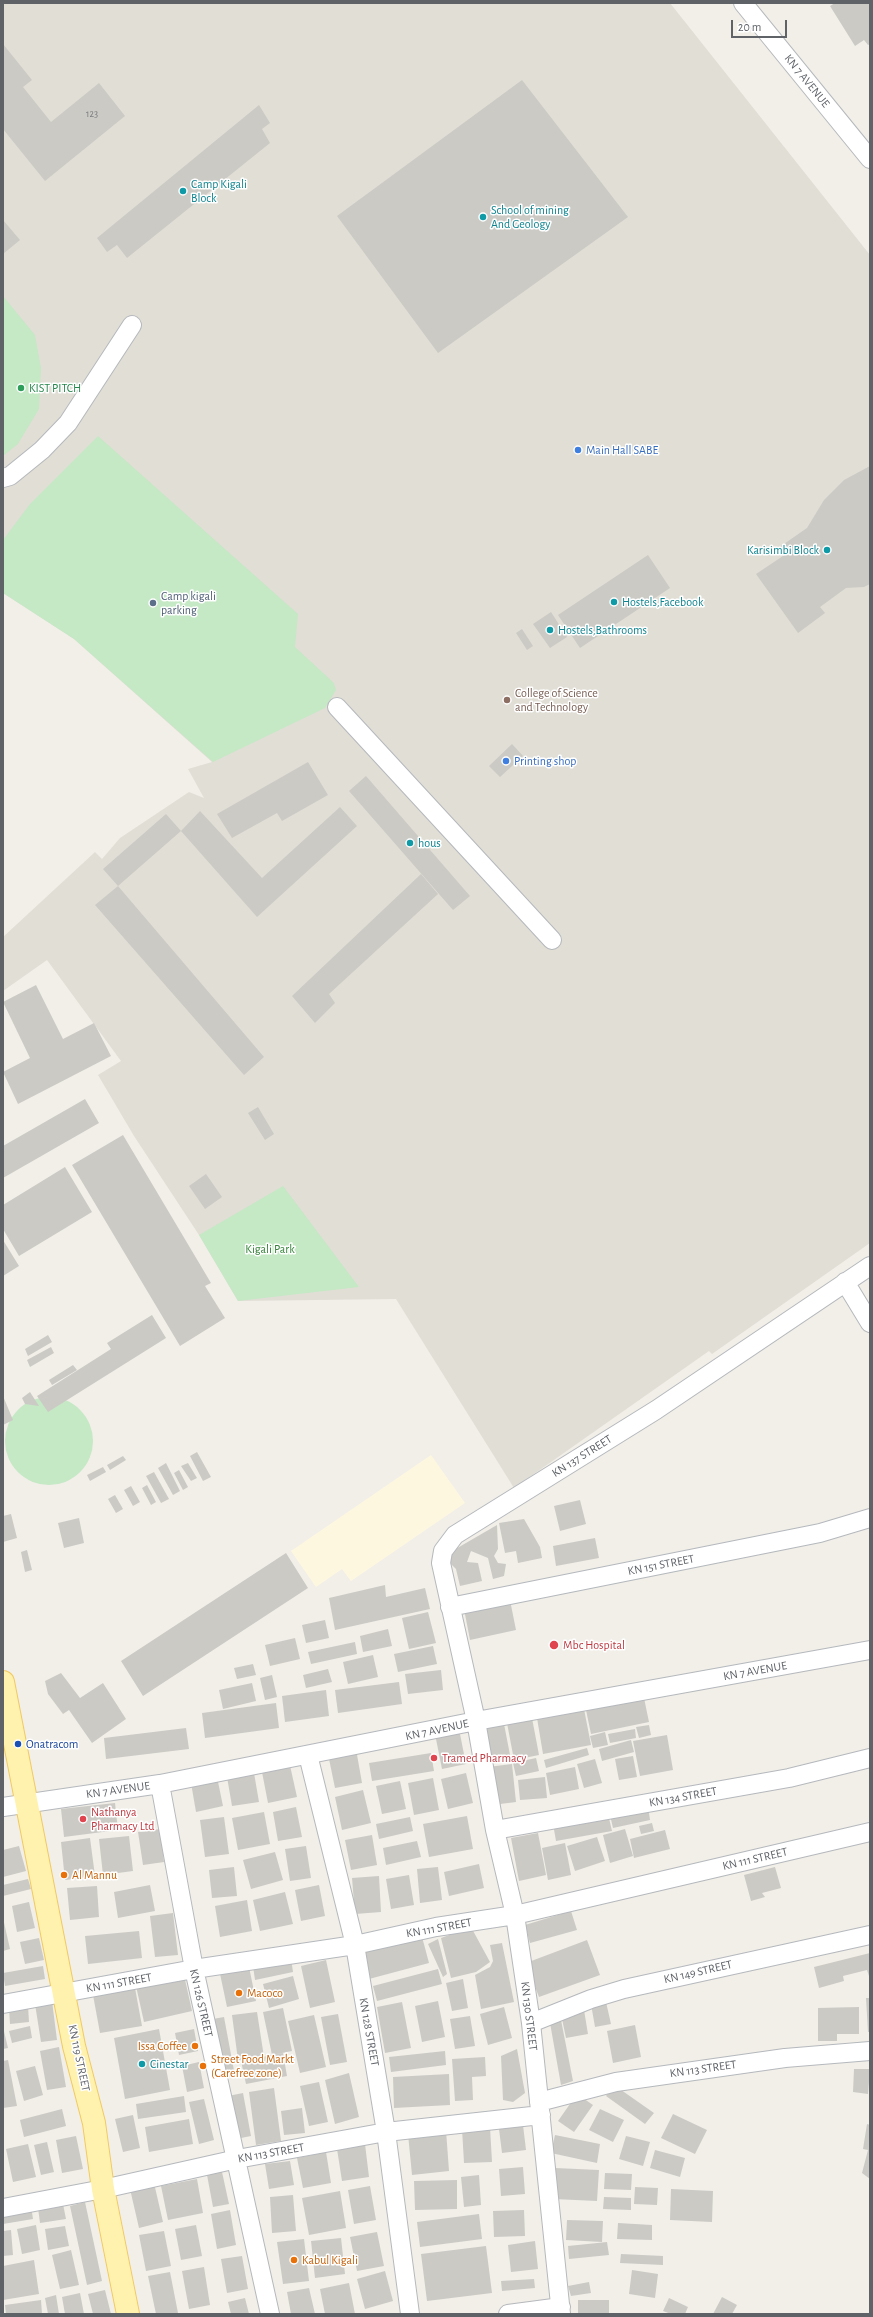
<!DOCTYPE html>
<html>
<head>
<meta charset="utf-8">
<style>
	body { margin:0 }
	#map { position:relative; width:873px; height:2317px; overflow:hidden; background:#f1efe8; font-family:"Alegreya Sans",sans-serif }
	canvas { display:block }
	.frame { position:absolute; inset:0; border:4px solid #5f6368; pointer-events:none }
	.scale { position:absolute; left:731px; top:20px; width:56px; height:18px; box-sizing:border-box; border:2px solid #5f6368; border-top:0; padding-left:5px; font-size:12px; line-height:14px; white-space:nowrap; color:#5f6368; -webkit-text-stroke:3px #fff; paint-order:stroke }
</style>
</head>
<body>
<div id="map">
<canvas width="873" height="2317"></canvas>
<div class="frame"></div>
<div class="scale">20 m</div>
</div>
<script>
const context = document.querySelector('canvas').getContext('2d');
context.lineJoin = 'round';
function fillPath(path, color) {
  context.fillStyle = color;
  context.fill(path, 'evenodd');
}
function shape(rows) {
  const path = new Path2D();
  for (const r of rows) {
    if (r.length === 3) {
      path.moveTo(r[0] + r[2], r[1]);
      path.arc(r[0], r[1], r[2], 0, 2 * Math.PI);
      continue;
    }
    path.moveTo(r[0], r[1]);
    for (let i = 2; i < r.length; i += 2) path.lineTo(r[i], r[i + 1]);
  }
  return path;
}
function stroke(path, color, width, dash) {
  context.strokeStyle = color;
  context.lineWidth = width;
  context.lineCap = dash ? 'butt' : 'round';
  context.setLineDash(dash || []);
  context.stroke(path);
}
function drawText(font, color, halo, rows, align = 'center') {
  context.font = font + ' "Alegreya Sans",sans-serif';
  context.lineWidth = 3;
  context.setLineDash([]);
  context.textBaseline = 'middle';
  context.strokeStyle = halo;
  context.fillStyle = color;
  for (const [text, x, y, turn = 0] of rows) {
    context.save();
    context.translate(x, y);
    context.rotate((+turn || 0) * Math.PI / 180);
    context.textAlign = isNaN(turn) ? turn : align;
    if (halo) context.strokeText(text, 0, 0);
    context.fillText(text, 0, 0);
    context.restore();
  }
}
fillPath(shape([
	[431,1455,465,1503,351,1581,342,1569,316,1587,291,1551]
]), '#fef7e0');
fillPath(shape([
	[3,3,670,3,870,255,870,1243,712,1354,709,1351,514,1488,396,1299,238,1301,199,1235,134,1136,98,1075,121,1061,47,960,3,991,3,937,95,852,102,859,120,838,189,792,204,798,188,769,212,762,74,639,3,593]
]), '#e1ded6');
fillPath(shape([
	[3,296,35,335,41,368,39,409,18,444,3,456],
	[98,436,298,614,295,647,334,683,336,690,325,708,213,762,74,639,3,593,3,540,30,504],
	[283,1186,359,1287,238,1301,199,1235],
	[49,1441,44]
]), '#c5e8c5');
fillPath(shape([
	[835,3,870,3,870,44,868,45,864,40,855,46,830,6],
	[3,44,32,80,23,87,51,122,99,83,125,116,45,181,3,129],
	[522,80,628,217,438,353,337,216],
	[259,105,270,123,262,129,270,143,127,258,117,245,107,252,97,238],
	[3,220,20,240,3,254],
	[870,466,870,584,864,587,846,588,820,607,825,613,798,633,756,574,786,554,781,546,807,528,824,500,844,480],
	[648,555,670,588,580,648,558,615],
	[551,612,567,637,550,648,533,624],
	[522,629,533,646,527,650,516,633],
	[512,744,523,756,500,777,489,766],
	[308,762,328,795,282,821,277,813,232,838,217,814],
	[366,776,470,896,453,910,349,791],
	[340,807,357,826,257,917,181,831,118,886,103,869,166,814,181,831,200,811,262,878],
	[421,874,438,894,329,994,335,1003,315,1023,292,996],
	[118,886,264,1057,244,1075,95,905],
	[36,985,63,1039,94,1023,111,1056,18,1104,3,1072,30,1058,3,1002],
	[85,1099,99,1123,3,1178,3,1146],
	[258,1107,274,1134,265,1140,248,1113],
	[123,1135,211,1283,205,1286,225,1318,180,1346,72,1165],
	[65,1167,92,1212,19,1256,3,1229,3,1205],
	[206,1174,222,1197,205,1209,189,1186],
	[3,1240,19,1266,3,1276],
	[152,1315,166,1338,48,1412,37,1396,111,1349,107,1343],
	[48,1335,52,1342,28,1356,25,1349],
	[51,1347,54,1353,30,1367,27,1360],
	[73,1365,77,1370,52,1385,49,1380],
	[30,1392,39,1406,25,1404,22,1398],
	[3,1396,13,1420,3,1425],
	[197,1452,211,1477,203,1481,190,1456],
	[123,1456,126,1460,110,1470,107,1465],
	[166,1463,180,1491,173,1495,158,1468],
	[188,1463,197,1478,191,1481,181,1466],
	[103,1467,106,1472,90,1481,87,1475],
	[179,1470,188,1487,183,1490,174,1473],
	[154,1472,169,1499,161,1503,146,1476],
	[147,1485,156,1502,151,1505,142,1488],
	[131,1486,140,1502,133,1506,124,1490],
	[115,1495,123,1509,116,1513,108,1499],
	[580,1500,586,1524,560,1531,554,1506],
	[11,1514,17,1538,3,1542,3,1516],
	[79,1518,84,1543,64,1548,58,1523],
	[524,1519,540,1547,542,1558,518,1563,516,1551,505,1553,499,1523],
	[497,1525,498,1549,494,1556,498,1563,506,1564,504,1576,493,1579,488,1558,471,1551,467,1562,478,1563,482,1581,460,1586,456,1569,450,1563,447,1554],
	[595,1538,599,1558,556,1566,553,1546],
	[27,1550,32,1570,25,1572,21,1552],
	[286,1553,308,1588,143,1696,121,1661],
	[385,1585,386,1597,425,1588,430,1609,335,1630,329,1598],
	[510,1600,516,1630,470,1640,464,1609],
	[428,1612,436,1643,409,1649,402,1618],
	[325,1620,329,1638,306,1643,302,1625],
	[388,1629,392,1646,363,1652,360,1636],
	[295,1638,300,1659,270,1666,265,1645],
	[355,1642,357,1654,311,1664,308,1652],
	[433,1646,437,1664,398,1672,394,1654],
	[373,1655,378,1677,348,1684,343,1662],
	[253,1664,256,1675,237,1679,234,1668],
	[328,1669,332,1682,306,1688,303,1675],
	[441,1670,443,1690,408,1694,405,1674],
	[61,1673,80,1698,103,1683,126,1719,92,1743,69,1710,63,1714,48,1694,45,1681],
	[272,1675,277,1697,265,1700,260,1678],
	[399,1682,402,1704,338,1713,335,1690],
	[252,1683,256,1701,223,1709,219,1690],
	[326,1690,329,1716,285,1722,282,1696],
	[644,1698,649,1722,591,1734,586,1710],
	[276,1703,279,1728,205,1738,202,1713],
	[584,1709,591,1745,543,1754,537,1718],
	[532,1718,539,1755,514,1760,507,1723],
	[504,1724,511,1760,488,1763,482,1728],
	[649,1725,651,1735,639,1738,636,1727],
	[186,1728,189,1749,106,1759,104,1738],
	[459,1729,466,1764,442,1769,435,1734],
	[635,1729,636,1738,610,1743,608,1734],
	[605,1732,608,1745,593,1748,590,1736],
	[667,1735,673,1770,640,1776,633,1741],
	[631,1740,634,1752,602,1761,599,1749],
	[587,1748,589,1755,546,1768,544,1760],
	[356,1749,362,1783,335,1788,328,1754],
	[431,1753,434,1771,372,1781,369,1763],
	[633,1756,637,1777,619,1780,615,1759],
	[536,1758,539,1771,516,1776,513,1763],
	[595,1759,602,1783,584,1788,577,1764],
	[289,1761,297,1797,268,1803,261,1767],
	[512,1764,516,1802,492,1805,488,1767],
	[575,1767,579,1789,550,1795,546,1773],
	[254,1773,259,1802,232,1806,227,1777],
	[466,1773,473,1803,448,1809,441,1779],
	[217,1777,223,1806,196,1812,191,1783],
	[545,1777,547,1798,520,1800,518,1780],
	[433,1778,439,1810,414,1815,408,1783],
	[400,1781,406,1809,382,1814,376,1786],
	[363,1790,371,1823,342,1830,335,1797],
	[115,1803,118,1830,64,1837,61,1809],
	[648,1806,650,1820,613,1828,610,1815],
	[296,1807,302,1837,278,1841,273,1812],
	[264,1812,270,1844,238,1850,232,1818],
	[608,1814,612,1831,556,1841,553,1824],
	[467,1816,473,1849,429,1857,423,1824],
	[224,1817,229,1854,205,1857,200,1820],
	[410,1817,413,1831,379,1839,376,1824],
	[652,1823,654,1831,641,1834,639,1826],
	[160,1829,164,1862,143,1865,138,1832],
	[625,1829,633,1856,610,1863,603,1835],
	[665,1830,670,1849,634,1858,630,1839],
	[538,1833,546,1875,519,1881,511,1838],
	[372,1835,377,1865,351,1870,345,1840],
	[129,1836,133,1871,103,1875,99,1839],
	[597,1837,605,1861,575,1871,567,1846],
	[90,1838,95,1876,65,1880,61,1842],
	[417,1841,421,1857,386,1865,383,1848],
	[565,1843,571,1875,548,1880,542,1848],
	[19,1846,26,1871,3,1877,3,1850],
	[306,1846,311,1878,290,1881,285,1849],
	[275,1852,283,1880,251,1889,243,1860],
	[479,1864,484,1888,449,1896,444,1872],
	[234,1867,237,1896,212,1898,209,1870],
	[438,1867,442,1900,420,1903,417,1869],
	[775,1867,781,1888,762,1893,765,1897,751,1901,744,1875],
	[409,1875,414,1905,391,1909,386,1879],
	[379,1876,381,1912,355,1914,352,1878],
	[28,1879,31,1889,3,1896,3,1885],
	[150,1885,155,1911,118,1918,114,1892],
	[319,1885,325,1916,301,1921,295,1890],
	[97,1886,99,1917,70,1920,67,1888],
	[285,1892,293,1924,260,1931,253,1900],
	[247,1900,252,1931,220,1937,215,1906],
	[29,1902,35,1928,17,1932,12,1906],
	[571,1911,577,1930,530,1943,525,1925],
	[173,1913,178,1955,155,1957,150,1916],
	[3,1918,10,1949,3,1951],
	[471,1927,490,1962,476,1972,451,1978,441,1938],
	[139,1931,142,1958,88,1964,85,1936],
	[421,1933,429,1963,369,1979,361,1949],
	[39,1938,44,1960,25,1964,20,1942],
	[438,1939,447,1974,443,1977,428,1944],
	[587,1940,600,1975,539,1997,526,1963],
	[502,1943,514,2002,481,2009,475,1975,490,1967,493,1961,490,1945],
	[870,1953,870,1979,867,1970,843,1976,844,1981,819,1988,814,1967],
	[291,1958,293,1972,255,1980,253,1966],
	[326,1960,335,2002,310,2008,301,1966],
	[248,1962,256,2001,227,2007,219,1969],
	[43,1966,45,1979,5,1986,3,1973],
	[438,1969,442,1984,377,2001,373,1986],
	[184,1975,192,2011,144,2022,136,1986],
	[293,1976,299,1999,269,2008,263,1984],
	[463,1979,468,2008,452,2011,446,1983],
	[135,1988,142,2026,100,2033,93,1995],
	[866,1998,870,1998,870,2032,868,2032],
	[52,2001,57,2040,41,2042,35,2004],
	[438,2001,445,2037,422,2042,415,2006],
	[402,2002,411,2048,385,2053,377,2007],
	[606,2002,611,2024,595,2027,591,2004],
	[28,2006,29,2022,10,2024,9,2008],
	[504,2007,512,2038,488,2045,480,2014],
	[859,2007,859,2034,837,2034,837,2041,818,2041,818,2008],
	[283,2008,292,2051,272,2055,263,2012],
	[584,2010,588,2034,566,2038,561,2014],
	[257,2012,264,2057,238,2060,232,2015],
	[338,2014,347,2062,330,2065,321,2017],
	[314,2015,326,2067,300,2073,288,2021],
	[470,2016,475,2046,455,2049,450,2019],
	[224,2017,235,2076,214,2080,202,2021],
	[561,2020,573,2081,561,2085,550,2023],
	[635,2025,641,2057,613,2063,607,2031],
	[30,2026,32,2038,12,2043,9,2031],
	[3,2027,8,2048,3,2049],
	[159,2029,170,2090,125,2099,114,2038],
	[194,2029,198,2051,179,2055,175,2033],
	[59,2047,66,2087,47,2090,40,2051],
	[517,2049,525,2093,513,2102,503,2100,501,2056],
	[445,2051,446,2065,391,2072,389,2057],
	[283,2053,287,2076,246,2084,241,2061],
	[485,2057,486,2076,472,2077,473,2100,455,2101,452,2059],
	[8,2060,17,2106,3,2108,3,2061],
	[199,2062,204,2088,187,2092,182,2066],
	[35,2066,43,2095,24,2101,16,2071],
	[854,2069,870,2069,868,2094,853,2092],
	[349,2073,359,2117,335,2124,325,2080],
	[449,2074,450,2105,394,2108,393,2077],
	[319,2082,328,2122,309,2126,300,2086],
	[614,2085,654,2113,645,2124,606,2096],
	[274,2088,281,2141,256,2145,249,2092],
	[243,2093,251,2136,231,2140,223,2097],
	[577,2094,593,2105,574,2132,558,2121],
	[184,2096,186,2112,138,2119,136,2104],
	[204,2099,214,2140,199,2144,189,2102],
	[302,2108,305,2133,284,2135,281,2111],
	[62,2109,66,2126,24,2137,20,2120],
	[600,2109,624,2120,613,2142,589,2130],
	[673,2114,707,2130,695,2154,661,2138],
	[133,2115,140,2148,123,2152,115,2119],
	[189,2119,193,2144,149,2152,145,2127],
	[867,2124,870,2125,870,2179,862,2173,868,2150,863,2149],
	[523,2125,526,2150,502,2153,499,2129],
	[490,2127,492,2162,464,2163,462,2129],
	[446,2130,449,2171,412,2175,408,2134],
	[555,2135,600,2144,597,2163,551,2153],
	[76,2136,83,2169,62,2173,56,2140],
	[626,2136,650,2142,643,2166,619,2159],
	[47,2142,54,2172,41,2175,34,2145],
	[28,2144,36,2177,13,2182,6,2149],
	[365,2144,369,2177,342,2181,337,2149],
	[655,2150,685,2158,680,2177,650,2168],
	[326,2152,331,2183,303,2188,297,2158],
	[290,2161,294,2185,269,2189,265,2164],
	[523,2167,525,2194,501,2196,499,2169],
	[555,2168,599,2170,597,2201,554,2199],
	[222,2172,229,2204,213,2207,207,2175],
	[605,2173,632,2174,631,2190,604,2189],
	[479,2175,481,2205,464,2207,461,2177],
	[197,2179,203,2213,168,2220,161,2186],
	[457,2180,457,2209,415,2210,414,2181],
	[154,2183,163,2222,139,2228,130,2189],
	[370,2186,376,2220,354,2224,348,2190],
	[635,2187,658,2188,657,2205,634,2204],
	[671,2189,713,2191,712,2222,670,2220],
	[340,2191,346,2228,309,2235,302,2198],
	[293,2195,296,2231,272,2233,270,2197],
	[604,2197,631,2198,631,2210,603,2209],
	[85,2202,102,2281,87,2285,70,2206],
	[63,2204,66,2219,40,2223,38,2208],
	[31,2206,33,2219,3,2224,3,2211],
	[230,2210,236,2245,217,2249,211,2214],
	[524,2210,525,2236,494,2237,493,2211],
	[479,2214,482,2239,420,2247,417,2222],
	[567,2220,603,2221,602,2242,566,2240],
	[618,2223,652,2225,652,2240,617,2239],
	[36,2225,40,2250,22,2254,17,2229],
	[196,2225,202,2256,181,2260,175,2229],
	[65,2226,69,2246,48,2250,45,2229],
	[11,2230,13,2255,3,2256,3,2231],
	[164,2231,171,2266,146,2271,139,2235],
	[377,2232,384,2266,357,2271,350,2237],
	[341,2238,345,2274,315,2278,311,2241],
	[304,2239,309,2281,283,2284,277,2242],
	[535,2241,538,2269,511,2272,508,2245],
	[607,2242,609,2255,569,2259,568,2246],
	[486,2246,492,2293,427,2301,421,2254],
	[71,2250,79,2285,60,2289,52,2255],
	[621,2254,663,2256,663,2265,620,2263],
	[242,2256,248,2289,227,2293,221,2259],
	[34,2260,39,2294,3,2300,3,2266],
	[204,2267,210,2305,189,2309,182,2271],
	[632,2270,658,2274,655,2298,629,2294],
	[385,2271,393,2301,365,2309,357,2279],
	[170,2272,178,2313,156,2314,148,2276],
	[534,2279,535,2288,502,2291,501,2281],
	[589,2282,591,2293,571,2296,568,2286],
	[349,2283,355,2314,325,2314,320,2289],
	[309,2288,315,2314,291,2314,287,2292],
	[105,2290,111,2314,93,2314,88,2294],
	[80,2293,84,2314,65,2314,62,2297],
	[56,2295,59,2314,48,2314,45,2298],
	[722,2297,737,2305,732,2314,713,2314],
	[245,2298,249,2314,231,2314,228,2302],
	[669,2298,688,2307,685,2314,671,2314,663,2311],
	[41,2300,42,2314,6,2314,5,2305],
	[578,2300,609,2300,609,2314,578,2314]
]), '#cccac5');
const minor = shape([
	[743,3,870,159],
	[3,478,10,476,42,450,68,423,132,325],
	[337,707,552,940],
	[845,1282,870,1323],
	[450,1607,820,1533,870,1518],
	[308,1755,355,1945,386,2132,410,2314],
	[160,1784,194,1969,270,2314],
	[3,1807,160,1784,476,1721,870,1650],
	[495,1830,789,1778,870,1758],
	[3,2004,194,1969,355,1945,436,1927,515,1915,870,1832],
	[531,2023,591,1999,624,1989,870,1935],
	[539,2102,616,2082,785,2058,870,2051],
	[3,2208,103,2189,237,2159,386,2132,541,2115],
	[508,2314,561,2307],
	[561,2314,531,2023,515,1915,495,1830,476,1721,441,1563,443,1551,455,1535,656,1410,870,1266]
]);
const major = shape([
	[3,1682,74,2046,94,2123,103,2189,128,2314]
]);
stroke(minor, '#b5b8bc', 20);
stroke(major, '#f2c960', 24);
stroke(minor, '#fff', 18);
stroke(major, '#fff2af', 22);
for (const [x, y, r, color] of [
	[183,191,4,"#0f9aa8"],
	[483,217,4,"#0f9aa8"],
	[21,388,4,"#2e9e5b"],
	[578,450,4,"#3f7fe0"],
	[827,550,4,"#0f9aa8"],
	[614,602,4,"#0f9aa8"],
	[153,603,4,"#5c6f8a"],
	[550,630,4,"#0f9aa8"],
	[507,700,4,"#8d6e63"],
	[506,761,4,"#3f7fe0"],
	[410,843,4,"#0f9aa8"],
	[554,1645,5,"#e0444e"],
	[18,1744,4,"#1a4fb4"],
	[434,1758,4,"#e0444e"],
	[83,1819,4,"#e0444e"],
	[64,1875,4,"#e8710a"],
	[239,1993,4,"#e8710a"],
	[195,2046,4,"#e8710a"],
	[142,2064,4,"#0f9aa8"],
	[203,2066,4,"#e8710a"],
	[294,2260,4,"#e8710a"]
]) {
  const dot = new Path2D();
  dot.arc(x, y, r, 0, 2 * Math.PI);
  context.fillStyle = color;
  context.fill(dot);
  stroke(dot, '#fff', 1.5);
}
drawText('10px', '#7a7d7f', null, [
	["123",92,114]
]);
drawText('12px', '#5f6368', '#fff', [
	["KN 7 AVENUE",807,81,51],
	["KN 137 STREET",582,1456,-32],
	["KN 151 STREET",661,1565,-11],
	["KN 7 AVENUE",755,1671,-10],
	["KN 7 AVENUE",437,1730,-12],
	["KN 7 AVENUE",118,1790,-8],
	["KN 134 STREET",683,1797,-10],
	["KN 111 STREET",755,1859,-13],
	["KN 111 STREET",439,1928,-10],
	["KN 149 STREET",698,1972,-13],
	["KN 111 STREET",119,1983,-10],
	["KN 126 STREET",201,2003,77],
	["KN 130 STREET",529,2016,83],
	["KN 128 STREET",369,2032,80],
	["KN 119 STREET",79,2058,78],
	["KN 113 STREET",703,2069,-8],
	["KN 113 STREET",271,2153,-10]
]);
drawText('12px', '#0d838f', '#fff', [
	["Camp Kigali",191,184],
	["Block",191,198],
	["School of mining",491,210],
	["And Geology",491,224],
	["Karisimbi Block",819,550,"right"],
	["Hostels,Facebook",622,602],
	["Hostels,Bathrooms",558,630],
	["hous",418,843],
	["Cinestar",150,2064]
], 'left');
drawText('12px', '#27864d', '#fff', [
	["KIST PITCH",29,388]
], 'left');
drawText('12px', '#366cbe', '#fff', [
	["Main Hall SABE",586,450],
	["Printing shop",514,761]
], 'left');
drawText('12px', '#4e5e75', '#fff', [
	["Camp kigali",161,596],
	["parking",161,610]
], 'left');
drawText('12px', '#785e54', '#fff', [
	["College of Science",515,693],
	["and Technology",515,707]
], 'left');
drawText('12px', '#348238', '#fff', [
	["Kigali Park",270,1249]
]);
drawText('12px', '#be3a42', '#fff', [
	["Mbc Hospital",563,1645],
	["Tramed Pharmacy",442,1758],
	["Nathanya",91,1812],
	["Pharmacy Ltd",91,1826]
], 'left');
drawText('12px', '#164399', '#fff', [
	["Onatracom",26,1744]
], 'left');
drawText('12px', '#c56008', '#fff', [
	["Al Mannu",72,1875],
	["Macoco",247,1993],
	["Issa Coffee",187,2046,"right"],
	["Street Food Markt",211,2059],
	["(Carefree zone)",211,2073],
	["Kabul Kigali",302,2260]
], 'left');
</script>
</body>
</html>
